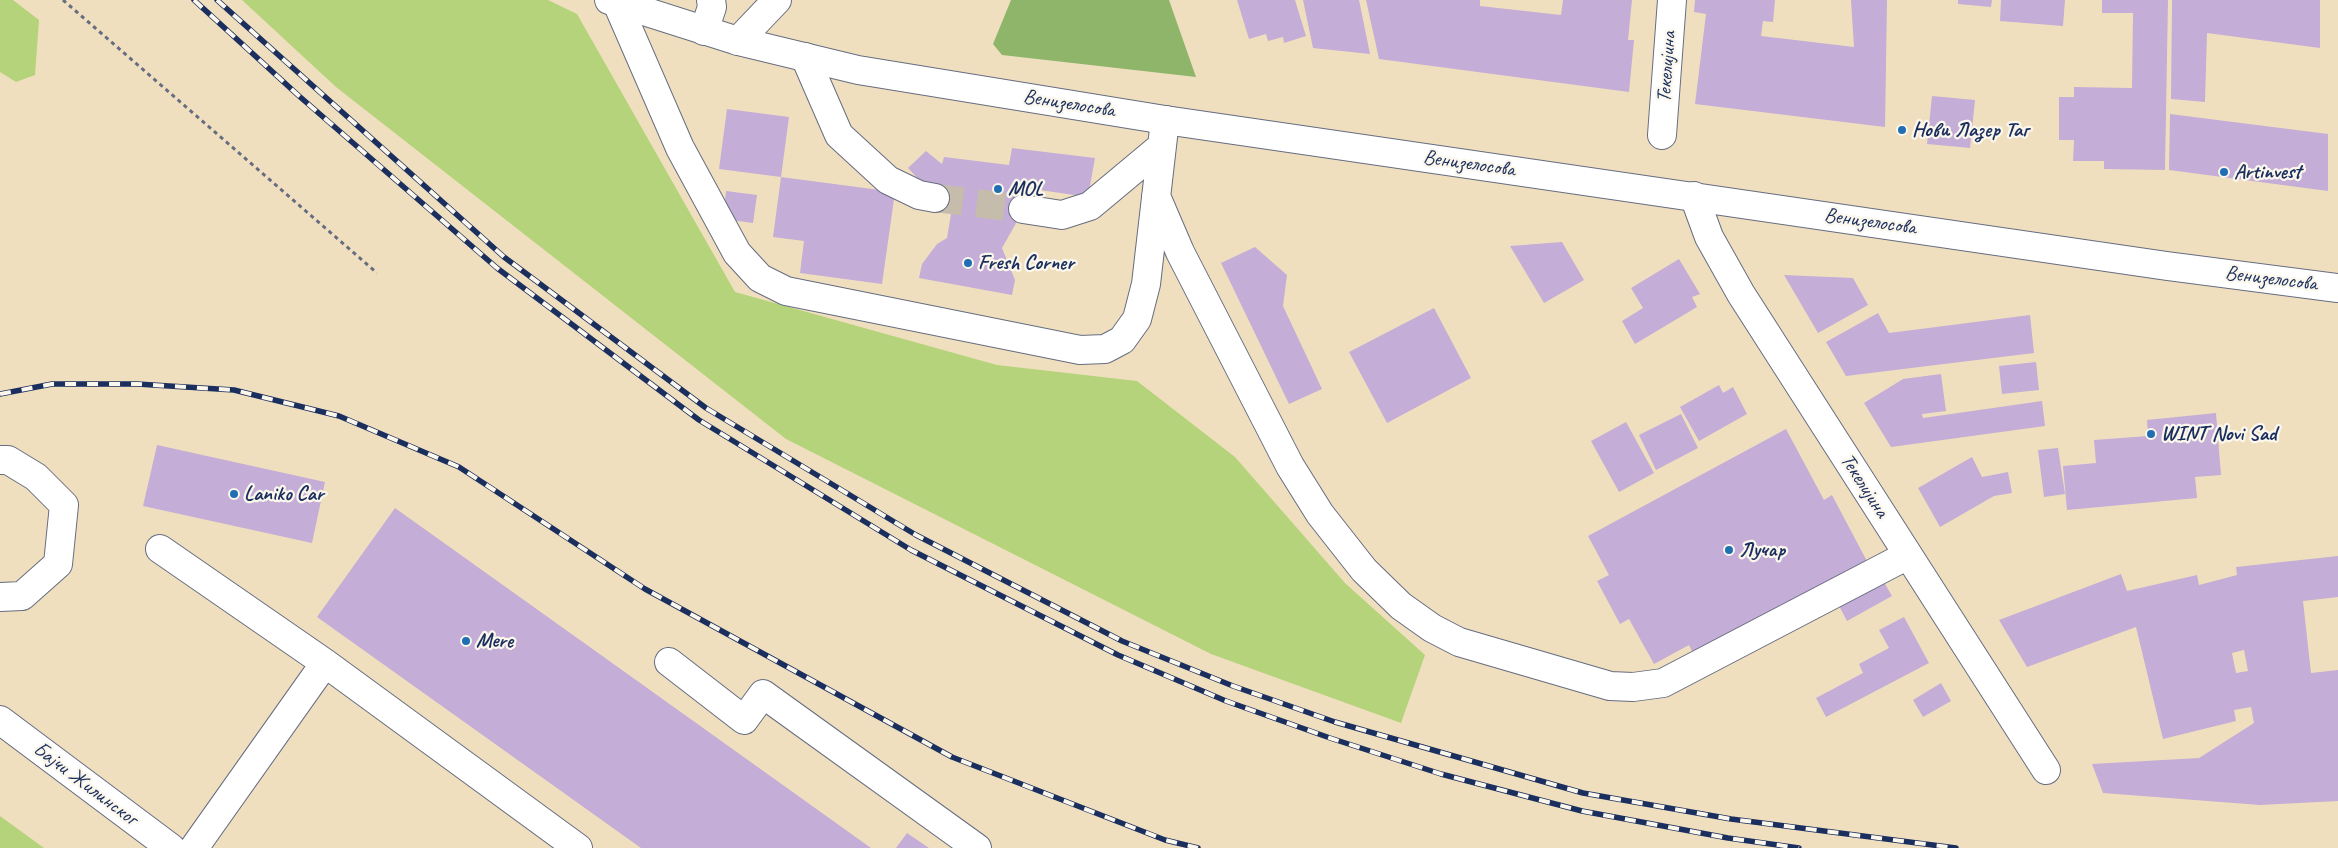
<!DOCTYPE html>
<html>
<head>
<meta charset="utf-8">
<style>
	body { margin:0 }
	canvas { display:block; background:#f0dfbf }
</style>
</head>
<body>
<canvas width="2338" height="848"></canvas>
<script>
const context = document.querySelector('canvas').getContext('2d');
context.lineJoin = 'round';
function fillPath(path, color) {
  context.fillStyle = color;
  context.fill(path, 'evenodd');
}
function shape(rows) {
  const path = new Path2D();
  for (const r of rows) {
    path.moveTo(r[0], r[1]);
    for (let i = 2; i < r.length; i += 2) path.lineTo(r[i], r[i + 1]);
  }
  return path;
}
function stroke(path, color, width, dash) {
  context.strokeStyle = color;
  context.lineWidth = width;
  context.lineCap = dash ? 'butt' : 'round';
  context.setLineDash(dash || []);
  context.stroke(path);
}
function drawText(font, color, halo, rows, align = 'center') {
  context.font = font + ' Caveat,sans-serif';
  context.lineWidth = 4.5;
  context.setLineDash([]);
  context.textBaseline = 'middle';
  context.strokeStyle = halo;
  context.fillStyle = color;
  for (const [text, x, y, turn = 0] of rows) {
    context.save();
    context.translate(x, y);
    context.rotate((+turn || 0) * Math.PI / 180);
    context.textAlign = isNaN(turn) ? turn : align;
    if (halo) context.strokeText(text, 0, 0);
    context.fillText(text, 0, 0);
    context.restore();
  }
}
fillPath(shape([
	[0,0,13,0,39,20,35,75,16,82,0,72],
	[242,0,548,0,577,14,735,292,997,365,1137,381,1235,457,1345,583,1425,655,1401,723,1211,654,786,439,336,87],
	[0,816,44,848,0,848]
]), '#b4d37a');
fillPath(shape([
	[1011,0,1169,0,1196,77,1002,55,993,44]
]), '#8fb56a');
fillPath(shape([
	[1237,0,1295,0,1306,36,1284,43,1283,37,1268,41,1266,34,1249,39],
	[1303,0,1359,0,1370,54,1313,48],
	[1366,0,1480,0,1480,6,1561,15,1563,0,1632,0,1628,40,1634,40,1629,92,1379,59],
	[1695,0,1775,0,1773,22,1763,21,1761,36,1854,47,1851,0,1887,0,1885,127,1695,104,1706,14,1694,12],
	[1958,0,1992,0,1991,7,1958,4],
	[2001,0,2065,0,2063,26,2000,21],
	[2102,0,2168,0,2165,170,2104,169,2104,161,2073,161,2074,140,2059,140,2059,97,2074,97,2074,87,2132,88,2133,13,2102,13],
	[2172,0,2320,0,2320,48,2207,33,2205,102,2171,99],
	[1932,96,1975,100,1970,148,1927,144],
	[727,109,789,117,781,177,719,169],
	[2170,114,2328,134,2328,191,2169,170],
	[1012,148,1095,158,1088,197,1026,188,1023,211,1002,248,1015,280,1012,295,919,278,922,264,937,244,947,238,951,214,908,168,926,151,942,164,944,157,1009,165],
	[781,177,895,192,882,284,800,273,804,241,773,237],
	[726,191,757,195,753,223,723,219],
	[1562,242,1584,280,1544,303,1510,246],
	[1255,247,1287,275,1283,306,1322,389,1289,404,1221,263],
	[1679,259,1700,294,1692,297,1697,307,1635,344,1622,321,1643,308,1631,288],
	[1784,275,1853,278,1868,305,1818,333],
	[1434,308,1471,378,1387,423,1349,352],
	[1878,313,1889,333,2030,315,2034,353,1846,376,1826,342],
	[2036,362,2039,390,2002,394,1999,366],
	[1941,374,1946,411,1922,414,1923,418,2042,401,2045,426,1891,447,1864,403,1903,379],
	[1719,385,1723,393,1733,387,1747,414,1699,441,1680,407],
	[2216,413,2221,475,2195,477,2197,498,2067,510,2063,466,2096,463,2094,440,2148,436,2147,420],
	[1681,414,1698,448,1656,470,1639,435],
	[1626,422,1654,473,1619,492,1591,441],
	[1786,429,1824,500,1832,495,1869,565,1695,657,1689,645,1654,664,1629,619,1620,624,1597,581,1609,575,1588,536],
	[157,445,325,482,312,543,143,506],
	[2058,448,2065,494,2044,497,2038,450],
	[1972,457,1982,477,2008,472,2012,493,1994,496,1940,527,1918,488],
	[395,508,615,665,871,848,641,848,317,617],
	[2338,556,2338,597,2303,601,2311,673,2338,670,2338,801,2260,805,2103,793,2092,764,2199,758,2254,723,2251,707,2234,710,2236,721,2163,739,2136,627,2027,667,1999,620,2121,574,2127,591,2197,575,2199,585,2237,575,2236,567],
	[2244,650,2248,671,2236,673,2232,653],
	[1881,577,1892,596,1847,621,1837,602],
	[1904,617,1929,663,1826,717,1816,698,1863,673,1859,664,1889,648,1879,630],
	[1941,683,1951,701,1923,717,1913,700],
	[907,833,929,848,896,848]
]), '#c4add6');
stroke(shape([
	[935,198,1023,209]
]), '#c5bcac', 28, [28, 14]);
const minor = shape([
	[617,3,680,148,737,253,760,278,786,291,1080,350,1105,349,1122,340,1137,319,1146,284,1165,120],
	[704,31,712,7,711,0],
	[738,41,777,0],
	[805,57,839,135,888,180,919,195,935,198],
	[1662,135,1672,0],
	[1156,196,1180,252,1290,466,1320,514,1364,570,1401,606,1432,628,1459,642,1610,686,1633,687,1663,683,1908,555],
	[1694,196,1709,237,1741,294,2046,770],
	[1023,209,1062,215,1090,206,1162,146],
	[0,460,8,460,36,477,64,505,58,564,22,596,0,597],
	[160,549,325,663,578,848],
	[669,662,744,720,763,694,977,848],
	[0,720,171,848],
	[194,848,325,663]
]);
const major = shape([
	[609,0,738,41,858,70,1165,120,2167,266,2338,288]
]);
stroke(minor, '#666d80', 30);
stroke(major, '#666d80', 30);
stroke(shape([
	[63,0,377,273]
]), '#666d80', 3, [4, 4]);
stroke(minor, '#fff', 28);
stroke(major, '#fff', 28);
const rail = shape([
	[194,0,299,96,497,268,699,420,911,550,1118,655,1226,701,1330,738,1441,774,1582,811,1728,838,1799,848],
	[217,0,504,257,706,408,916,535,1122,641,1233,686,1335,722,1583,793,1731,819,1956,848],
	[0,394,52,384,137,384,234,390,339,416,459,467,645,589,952,757,1165,840,1198,848]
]);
stroke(rail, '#1b2f5e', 5.5);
stroke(rail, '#fbf7ec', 4, [11]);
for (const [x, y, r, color] of [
	[1902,130,5,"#1f6fb2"],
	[2224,172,5,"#1f6fb2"],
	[998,189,5,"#1f6fb2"],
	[968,263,5,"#1f6fb2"],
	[2151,434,5,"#1f6fb2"],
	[234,494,5,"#1f6fb2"],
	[1729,550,5,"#1f6fb2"],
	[466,641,5,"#1f6fb2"]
]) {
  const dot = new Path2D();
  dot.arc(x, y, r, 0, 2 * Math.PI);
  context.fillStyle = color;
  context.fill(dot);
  stroke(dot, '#fbf7ec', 2);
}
drawText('21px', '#1b2f5e', '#fbf7ec', [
	["Текелијина",1667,67,-86],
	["Венизелосова",1069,104,9],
	["Венизелосова",1469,164,8],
	["Венизелосова",1870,222,8],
	["Венизелосова",2271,279,7],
	["Текелијина",1864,486,57],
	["Бајчи Жилинског",85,784,37]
]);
drawText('bold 21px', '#1b2f5e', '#fbf7ec', [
	["Нови Лазер Таг",1912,130],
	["Artinvest",2234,172],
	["MOL",1008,189],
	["Fresh Corner",978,263],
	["WINT Novi Sad",2161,434],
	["Laniko Car",244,494],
	["Лучар",1739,550],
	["Mere",476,641]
], 'left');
</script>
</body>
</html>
